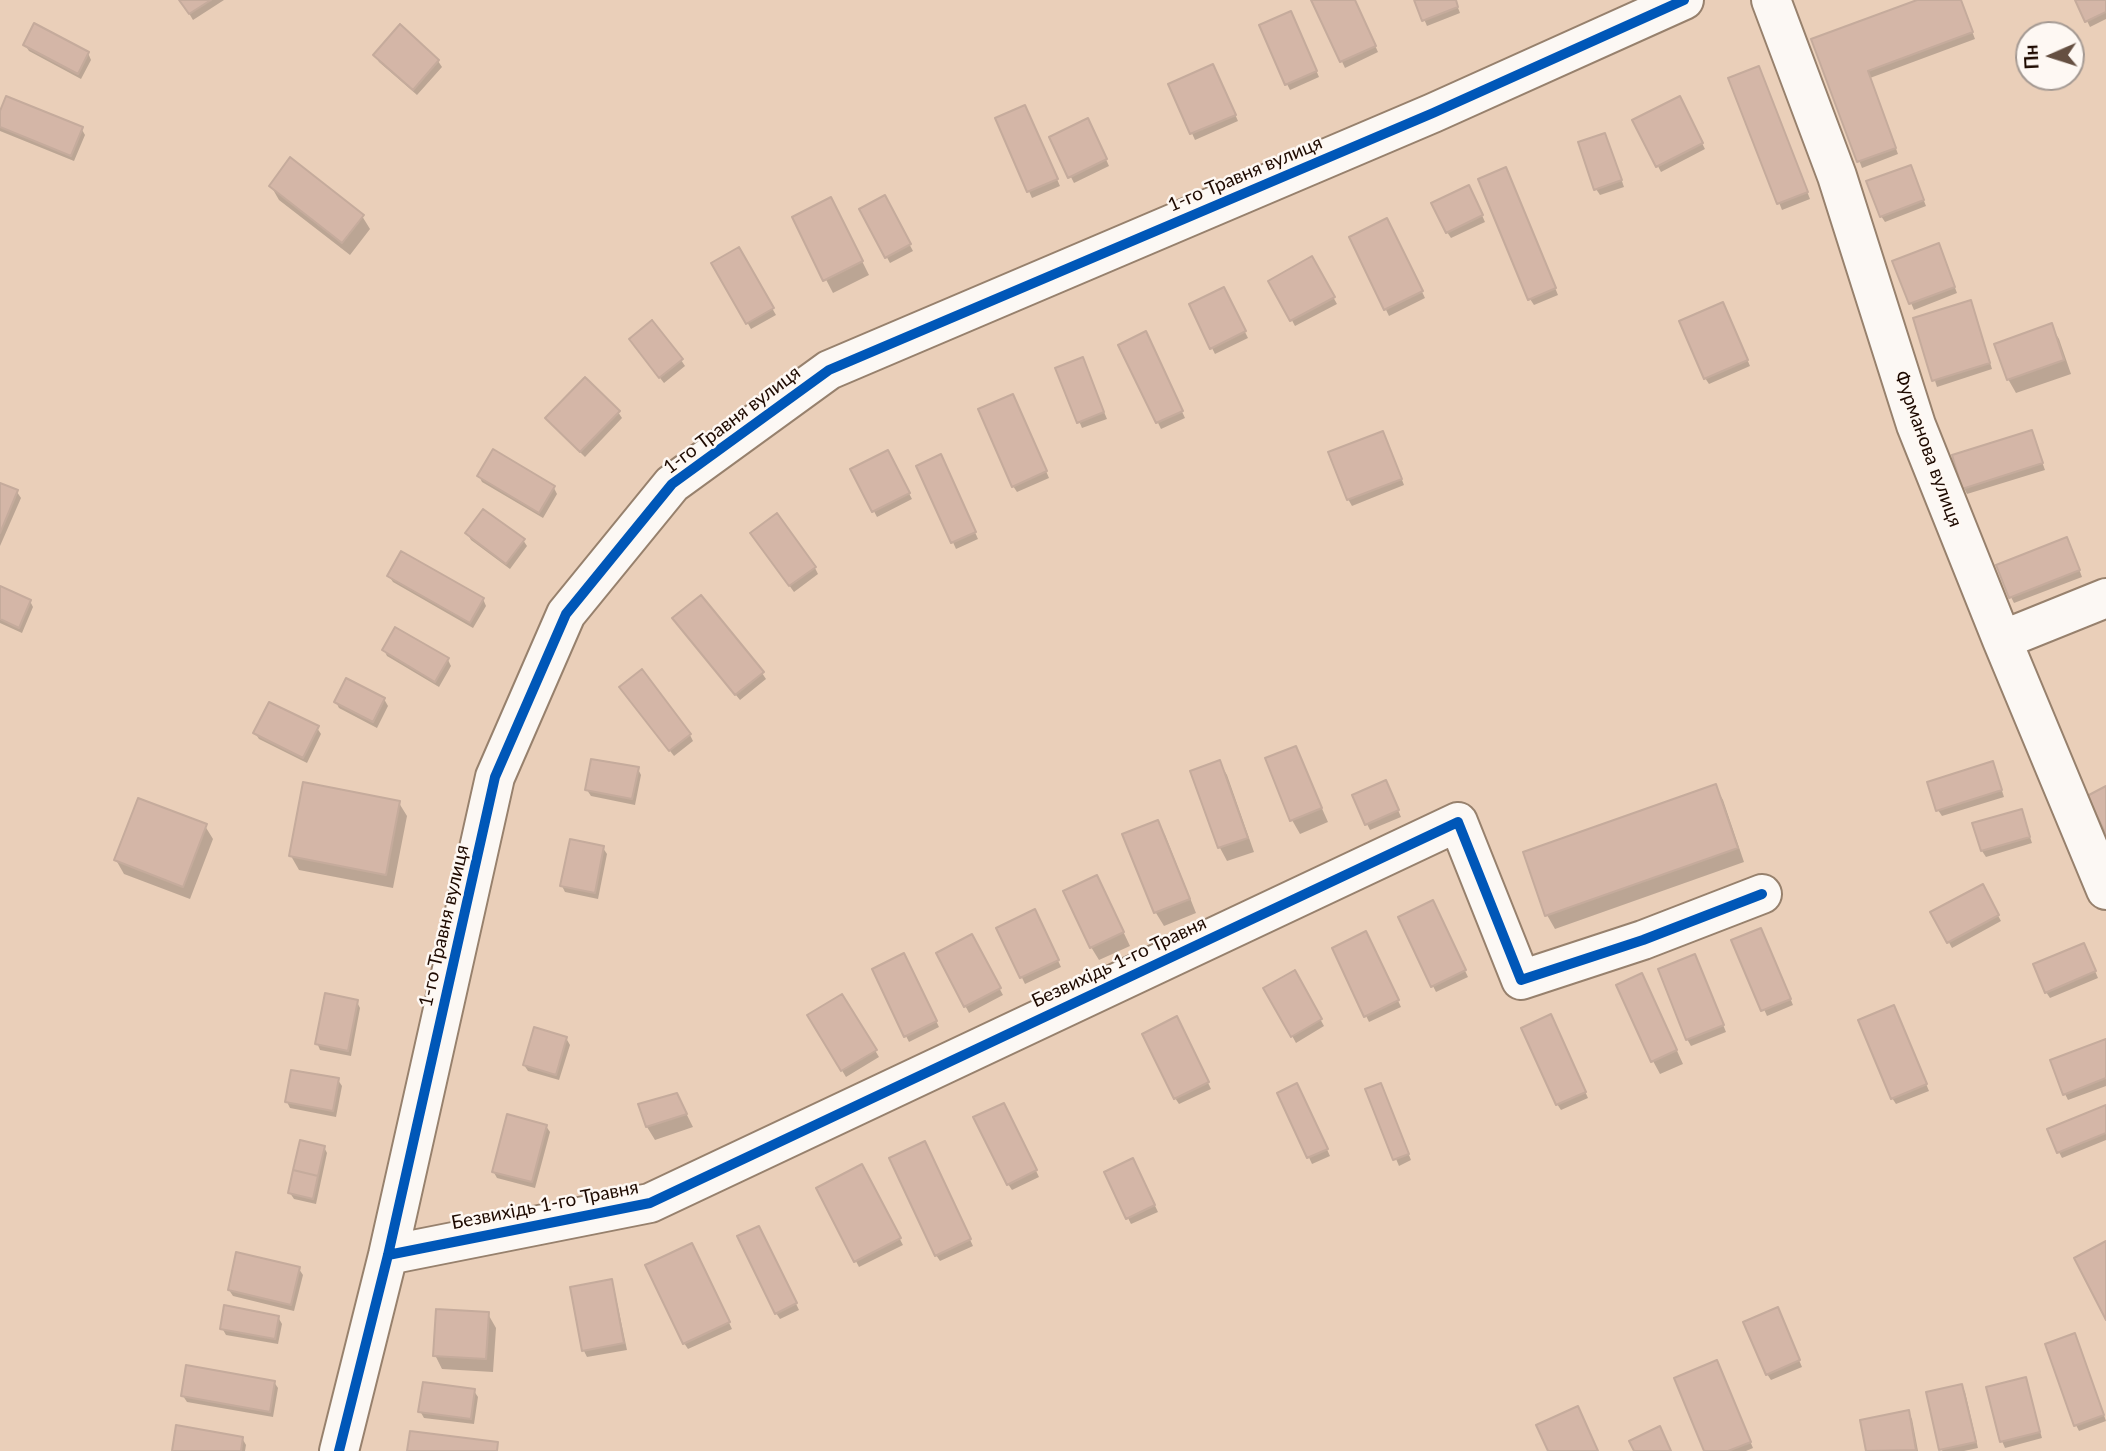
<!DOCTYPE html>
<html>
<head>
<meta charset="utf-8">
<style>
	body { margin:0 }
	#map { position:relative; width:2106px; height:1451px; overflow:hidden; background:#eacfb9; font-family:Lato,sans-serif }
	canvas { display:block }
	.north { position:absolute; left:2015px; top:21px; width:70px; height:70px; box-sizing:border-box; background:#fef8f3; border:2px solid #a49992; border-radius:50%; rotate:267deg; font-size:19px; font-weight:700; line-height:28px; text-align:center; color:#1e0a00 }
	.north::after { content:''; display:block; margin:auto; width:24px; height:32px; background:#654f41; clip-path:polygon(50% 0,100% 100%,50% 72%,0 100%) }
</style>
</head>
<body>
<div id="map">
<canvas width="2106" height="1451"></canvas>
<div class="north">Пн</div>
</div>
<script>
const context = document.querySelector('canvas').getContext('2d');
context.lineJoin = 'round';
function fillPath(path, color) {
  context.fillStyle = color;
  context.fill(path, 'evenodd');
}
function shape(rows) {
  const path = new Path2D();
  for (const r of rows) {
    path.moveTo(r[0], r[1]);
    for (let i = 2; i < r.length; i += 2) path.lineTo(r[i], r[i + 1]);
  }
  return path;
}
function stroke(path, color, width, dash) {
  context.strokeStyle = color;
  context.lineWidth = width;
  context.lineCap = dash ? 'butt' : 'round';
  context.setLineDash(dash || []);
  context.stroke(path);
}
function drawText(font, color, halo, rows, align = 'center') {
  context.font = font + ' Lato,sans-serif';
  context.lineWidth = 5;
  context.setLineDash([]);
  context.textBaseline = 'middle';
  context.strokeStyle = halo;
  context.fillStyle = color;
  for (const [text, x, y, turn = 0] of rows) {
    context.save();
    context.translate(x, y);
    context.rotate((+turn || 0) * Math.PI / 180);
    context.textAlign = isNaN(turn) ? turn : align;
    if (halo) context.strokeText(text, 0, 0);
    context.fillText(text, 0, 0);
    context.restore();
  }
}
fillPath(shape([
	[181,0,224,0,193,20],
	[1313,0,1354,0,1378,52,1345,68],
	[1416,0,1455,0,1460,13,1427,26],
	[1922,0,1960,0,1975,39,1870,78,1898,154,1862,168,1814,40],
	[2077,0,2106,0,2106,19,2090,27],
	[1294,19,1319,77,1290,90,1287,84],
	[25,45,88,53,91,60,81,79,29,51],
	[375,55,438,61,442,67,417,95,379,62],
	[1216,72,1238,121,1195,140,1170,85],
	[1761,74,1810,199,1782,210,1730,79],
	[1679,99,1705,149,1661,172,1634,121],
	[1028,113,1060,186,1032,198,997,119],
	[0,116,81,128,85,135,74,161,0,131],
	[1091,126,1109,166,1074,183,1051,138],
	[1608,141,1624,187,1600,195,1596,189],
	[1913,173,1926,206,1885,222,1881,216],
	[1509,176,1558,295,1534,305,1530,299],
	[271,186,362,216,370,229,350,255,279,200],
	[1472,193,1485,222,1451,238,1447,232],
	[884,197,913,251,890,263,861,210],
	[838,213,869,275,833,293,794,218],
	[1390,226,1425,298,1389,316,1351,238],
	[738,249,776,315,751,329,714,264],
	[1941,251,1957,293,1914,310,1894,262],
	[1312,259,1337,304,1295,326,1271,281],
	[1227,296,1248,338,1215,354,1212,348],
	[1973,308,1992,369,1937,387,1915,319],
	[1726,310,1750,366,1709,384,1705,378],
	[2051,326,2059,339,2071,374,2016,393,2008,379],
	[1148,340,1185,418,1161,429,1120,345],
	[634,345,681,360,685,366,664,383],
	[1085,366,1107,419,1082,428,1057,369],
	[1016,402,1049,478,1017,492,1013,486],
	[618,412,622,418,585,457,551,424,547,418],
	[2031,432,2045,470,1967,494,1964,488],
	[1386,439,1404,485,1352,506,1348,499],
	[887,452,912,499,877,517,852,469],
	[944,463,978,539,956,549,919,467],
	[479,476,554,488,557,494,543,518,482,482],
	[0,484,17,492,21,498,0,546],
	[467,533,523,540,527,546,510,569,471,540],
	[756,540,815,568,818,574,794,592],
	[2070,545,2082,577,2014,603,2011,597],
	[389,576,483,599,486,606,473,628,393,582],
	[0,588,30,601,33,607,22,633,0,623],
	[678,624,762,673,766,679,740,700],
	[384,650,448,660,451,666,439,687,387,656],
	[625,693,690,735,693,741,674,756],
	[384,699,388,706,377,728,339,708,336,702],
	[317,728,321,734,307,763,259,739,255,733],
	[1295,748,1328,822,1300,834,1292,820],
	[1219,762,1227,775,1254,852,1227,861,1220,848,1193,772],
	[638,769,641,775,635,805,591,796,587,790],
	[1995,769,2004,797,1942,816,1938,810],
	[1715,786,1723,800,1744,862,1555,929,1547,915],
	[1389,789,1401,817,1370,830,1367,824],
	[399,803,407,816,393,888,299,870,291,856],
	[2021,811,2032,843,1986,857,1982,851],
	[1157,822,1165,835,1196,913,1164,926,1156,913,1125,835],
	[205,826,213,839,190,899,124,874,116,860],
	[603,848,607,854,598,899,565,892,562,886],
	[1982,886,2001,921,1952,948,1933,913],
	[1104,891,1130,946,1099,960,1091,947],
	[1435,909,1468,977,1436,992,1433,986],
	[1038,918,1061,967,1025,984,998,928],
	[1764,936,1793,1005,1767,1016,1734,941],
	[971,937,1003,995,969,1013,938,954],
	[1369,939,1401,1007,1369,1022,1334,949],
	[2087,952,2098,978,2050,998,2046,992],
	[907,961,939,1027,909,1042,906,1036],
	[1698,963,1726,1032,1691,1046,1687,1039],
	[1295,973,1324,1026,1296,1043,1266,989],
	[1649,989,1683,1064,1660,1074,1653,1061],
	[842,996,879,1057,846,1077,809,1016],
	[357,1002,360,1008,351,1056,320,1050,317,1043],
	[1897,1013,1929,1091,1896,1104,1892,1098],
	[1554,1023,1588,1098,1561,1110,1557,1104],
	[1180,1025,1211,1089,1179,1104,1175,1098],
	[566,1038,570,1045,559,1080,528,1071,524,1065],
	[2106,1041,2106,1086,2068,1100,2065,1094],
	[338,1080,342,1086,336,1117,290,1108,287,1102],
	[1367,1090,1383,1091,1411,1160,1399,1166],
	[1300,1091,1330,1156,1312,1164,1279,1093],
	[640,1105,684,1109,693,1127,655,1140,647,1127],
	[2106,1107,2106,1140,2062,1158,2059,1152],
	[1007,1111,1039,1177,1012,1190,1008,1184],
	[546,1126,550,1132,535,1188,497,1178,493,1171],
	[324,1147,327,1153,316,1204,294,1199,290,1193],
	[928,1149,973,1246,940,1261,936,1255],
	[861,1166,903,1245,859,1267,818,1189],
	[1136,1166,1158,1212,1131,1224,1128,1218],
	[762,1234,799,1310,780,1319,776,1313],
	[695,1252,732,1329,688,1349,684,1343],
	[299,1269,303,1275,294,1311,233,1296,229,1290],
	[611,1281,614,1288,627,1350,587,1357,584,1351,572,1289],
	[488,1314,496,1328,493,1372,442,1369,435,1355],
	[1780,1316,1802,1367,1771,1380,1767,1374],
	[278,1317,282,1324,278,1344,226,1335,222,1328],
	[2078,1341,2106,1421,2079,1431,2076,1425],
	[1720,1369,1753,1448,1746,1451,1706,1451],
	[2025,1379,2042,1438,2005,1448,2002,1441],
	[274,1382,278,1388,273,1417,187,1402,183,1396],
	[1962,1386,1965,1392,1978,1448,1964,1451,1942,1451],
	[474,1391,478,1397,474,1424,424,1418,420,1411],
	[1908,1412,1912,1419,1918,1451,1868,1451,1862,1421],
	[242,1438,246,1445,245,1451,174,1451]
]), '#0003');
const building = shape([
	[179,0,211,0,189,14,179,0],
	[1311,0,1355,0,1376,46,1340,62,1311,0],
	[1414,0,1456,0,1458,7,1422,21,1414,0],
	[1917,0,1961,0,1973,32,1868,71,1896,148,1857,162,1811,39,1917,0],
	[2075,0,2106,0,2106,12,2085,22,2075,0],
	[1291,11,1317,71,1285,85,1259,25,1291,11],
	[34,23,89,52,78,74,23,45,34,23],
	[400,24,439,60,413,90,373,55,400,24],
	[1213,64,1236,115,1190,134,1168,84,1213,64],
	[1759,66,1808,192,1777,204,1728,78,1759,66],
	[6,96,83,127,71,156,0,127,0,111,6,96],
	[1680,96,1703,143,1656,167,1632,120,1680,96],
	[1025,105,1058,179,1027,192,995,118,1025,105],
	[1088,118,1107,159,1068,178,1049,137,1088,118],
	[1605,133,1622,180,1594,190,1578,142,1605,133],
	[290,157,364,215,342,243,269,186,290,157],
	[1911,165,1924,200,1880,217,1866,181,1911,165],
	[1506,167,1556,288,1528,300,1478,179,1506,167],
	[1469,185,1483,215,1446,233,1431,203,1469,185],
	[885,195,911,244,885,258,859,209,885,195],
	[831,197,863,261,823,281,792,217,831,197],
	[1387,218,1423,291,1384,310,1349,237,1387,218],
	[1939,243,1955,287,1909,304,1892,261,1939,243],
	[739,247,774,308,746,324,711,263,739,247],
	[1312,256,1335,297,1290,321,1268,281,1312,256],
	[1224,287,1246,331,1210,349,1189,304,1224,287],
	[1971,300,1990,363,1932,381,1913,318,1971,300],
	[1723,302,1748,360,1704,379,1679,321,1723,302],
	[652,320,683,359,659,378,629,339,652,320],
	[2052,323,2064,360,2007,380,1994,344,2052,323],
	[1146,331,1183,411,1156,423,1118,345,1146,331],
	[1083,357,1104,412,1077,423,1055,368,1083,357],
	[585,377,620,411,580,452,545,418,585,377],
	[1013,394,1047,471,1012,487,978,409,1013,394],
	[2032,430,2043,463,1962,489,1952,455,2032,430],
	[1383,431,1402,479,1347,500,1328,452,1383,431],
	[493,449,555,486,539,513,477,476,493,449],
	[888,450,910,493,872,512,850,469,888,450],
	[941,454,976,532,951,543,916,466,941,454],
	[0,483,18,490,0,533,0,483],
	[483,509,525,539,506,564,465,533,483,509],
	[777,513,816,567,789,586,750,533,777,513],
	[2067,537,2080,570,2009,598,1996,565,2067,537],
	[401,551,484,598,470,623,387,576,401,551],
	[0,586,31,600,19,628,0,619,0,586],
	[701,595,764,672,735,695,672,618,701,595],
	[395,627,449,658,435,682,382,650,395,627],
	[642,669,691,734,669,751,619,687,642,669],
	[346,678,385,698,373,722,334,702,346,678],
	[269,702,319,726,303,758,253,733,269,702],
	[1296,746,1322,808,1290,821,1265,758,1296,746],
	[591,759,639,767,632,799,585,790,591,759],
	[1220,760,1248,838,1218,848,1190,771,1220,760],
	[1993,761,2002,790,1936,811,1927,782,1993,761],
	[1386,780,1399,810,1365,825,1352,795,1386,780],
	[303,782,400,801,386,875,289,856,303,782],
	[1716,784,1738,848,1545,916,1523,852,1716,784],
	[2106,786,2106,834,2087,796,2106,786],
	[138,798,207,824,183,887,114,860,138,798],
	[2022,809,2030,837,1981,851,1972,823,2022,809],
	[1158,820,1190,899,1154,913,1122,834,1158,820],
	[570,839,604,846,595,893,560,886,570,839],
	[1097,875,1124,932,1090,948,1063,891,1097,875],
	[1983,884,1999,915,1947,943,1930,912,1983,884],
	[1433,900,1466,970,1431,987,1398,917,1433,900],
	[1035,909,1059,960,1020,978,996,928,1035,909],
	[1761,928,1791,999,1761,1011,1731,940,1761,928],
	[1366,931,1399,1000,1364,1017,1332,948,1366,931],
	[972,934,1001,988,964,1007,936,953,972,934],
	[2084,943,2096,971,2045,993,2033,964,2084,943],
	[904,953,937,1021,904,1037,872,969,904,953],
	[1695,954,1724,1025,1686,1040,1658,969,1695,954],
	[1295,970,1322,1019,1291,1037,1263,988,1295,970],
	[1642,973,1677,1050,1651,1062,1616,985,1642,973],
	[325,993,358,1000,348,1051,315,1044,325,993],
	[842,994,877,1050,841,1071,807,1015,842,994],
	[1894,1005,1927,1084,1891,1099,1858,1020,1894,1005],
	[1551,1014,1586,1092,1556,1105,1521,1028,1551,1014],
	[1177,1016,1209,1082,1174,1099,1142,1034,1177,1016],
	[534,1027,567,1037,556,1075,523,1065,534,1027],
	[2106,1039,2106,1078,2063,1095,2050,1060,2106,1039],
	[291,1070,339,1078,333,1111,285,1102,291,1070],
	[1297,1083,1328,1149,1307,1158,1277,1093,1297,1083],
	[1381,1083,1409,1154,1393,1160,1365,1089,1381,1083],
	[677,1093,687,1114,646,1127,638,1104,677,1093],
	[1004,1103,1037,1170,1007,1185,973,1117,1004,1103],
	[2106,1105,2106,1133,2057,1153,2047,1129,2106,1105],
	[507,1114,547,1125,532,1182,492,1172,507,1114],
	[300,1140,325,1146,318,1176,293,1170,300,1140],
	[925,1141,971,1239,935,1256,889,1158,925,1141],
	[1133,1158,1155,1205,1126,1219,1104,1172,1133,1158],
	[862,1164,901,1238,854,1262,816,1188,862,1164],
	[293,1170,318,1176,313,1199,288,1193,293,1170],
	[759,1226,797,1303,775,1314,737,1236,759,1226],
	[2106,1241,2106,1320,2074,1258,2106,1241],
	[692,1243,730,1322,683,1344,645,1265,692,1243],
	[236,1252,300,1267,291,1305,228,1290,236,1252],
	[612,1279,624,1343,582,1351,570,1287,612,1279],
	[224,1305,279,1316,275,1339,220,1329,224,1305],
	[1778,1307,1800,1360,1766,1375,1743,1322,1778,1307],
	[436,1309,489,1312,486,1359,433,1356,436,1309],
	[2075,1333,2104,1415,2074,1426,2045,1344,2075,1333],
	[1717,1360,1751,1442,1728,1451,1704,1451,1674,1378,1717,1360],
	[186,1365,275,1381,270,1412,181,1396,186,1365],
	[2026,1377,2040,1432,2000,1442,1986,1387,2026,1377],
	[423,1382,475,1389,471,1419,418,1412,423,1382],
	[1962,1384,1976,1442,1939,1450,1926,1392,1962,1384],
	[1578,1406,1598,1451,1548,1451,1536,1425,1578,1406],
	[1909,1410,1916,1450,1866,1451,1860,1420,1909,1410],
	[176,1425,243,1437,241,1451,172,1451,176,1425],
	[1660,1426,1671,1451,1634,1451,1629,1441,1660,1426],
	[410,1431,498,1442,497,1451,407,1451,410,1431]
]);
fillPath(building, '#d4b6a7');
stroke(building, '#c5ab9c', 2);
const minor = shape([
	[1771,0,1837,176,1916,425,2002,640,2106,890],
	[2002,640,2106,598],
	[388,1255,650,1203,1458,822,1521,980,1643,940,1762,894],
	[339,1451,388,1255,495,777,566,614,672,484,829,370,1433,113,1684,0]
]);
stroke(minor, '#97816d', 42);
stroke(minor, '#fcf8f4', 38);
stroke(shape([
	[388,1255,650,1203,1458,822,1521,980,1643,940,1762,894],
	[339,1451,388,1255,495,777,566,614,672,484,829,370,1433,113,1684,0]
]), '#0057b8', 10);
drawText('19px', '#1e0a00', '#fef8f3', [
	["1-го Травня вулиця",1245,174,-23],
	["1-го Травня вулиця",732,420,-37],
	["Фурманова вулиця",1928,449,70],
	["1-го Травня вулиця",444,926,-77],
	["Безвихідь 1-го Травня",1119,962,-25],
	["Безвихідь 1-го Травня",545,1205,-11]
]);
</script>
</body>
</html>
